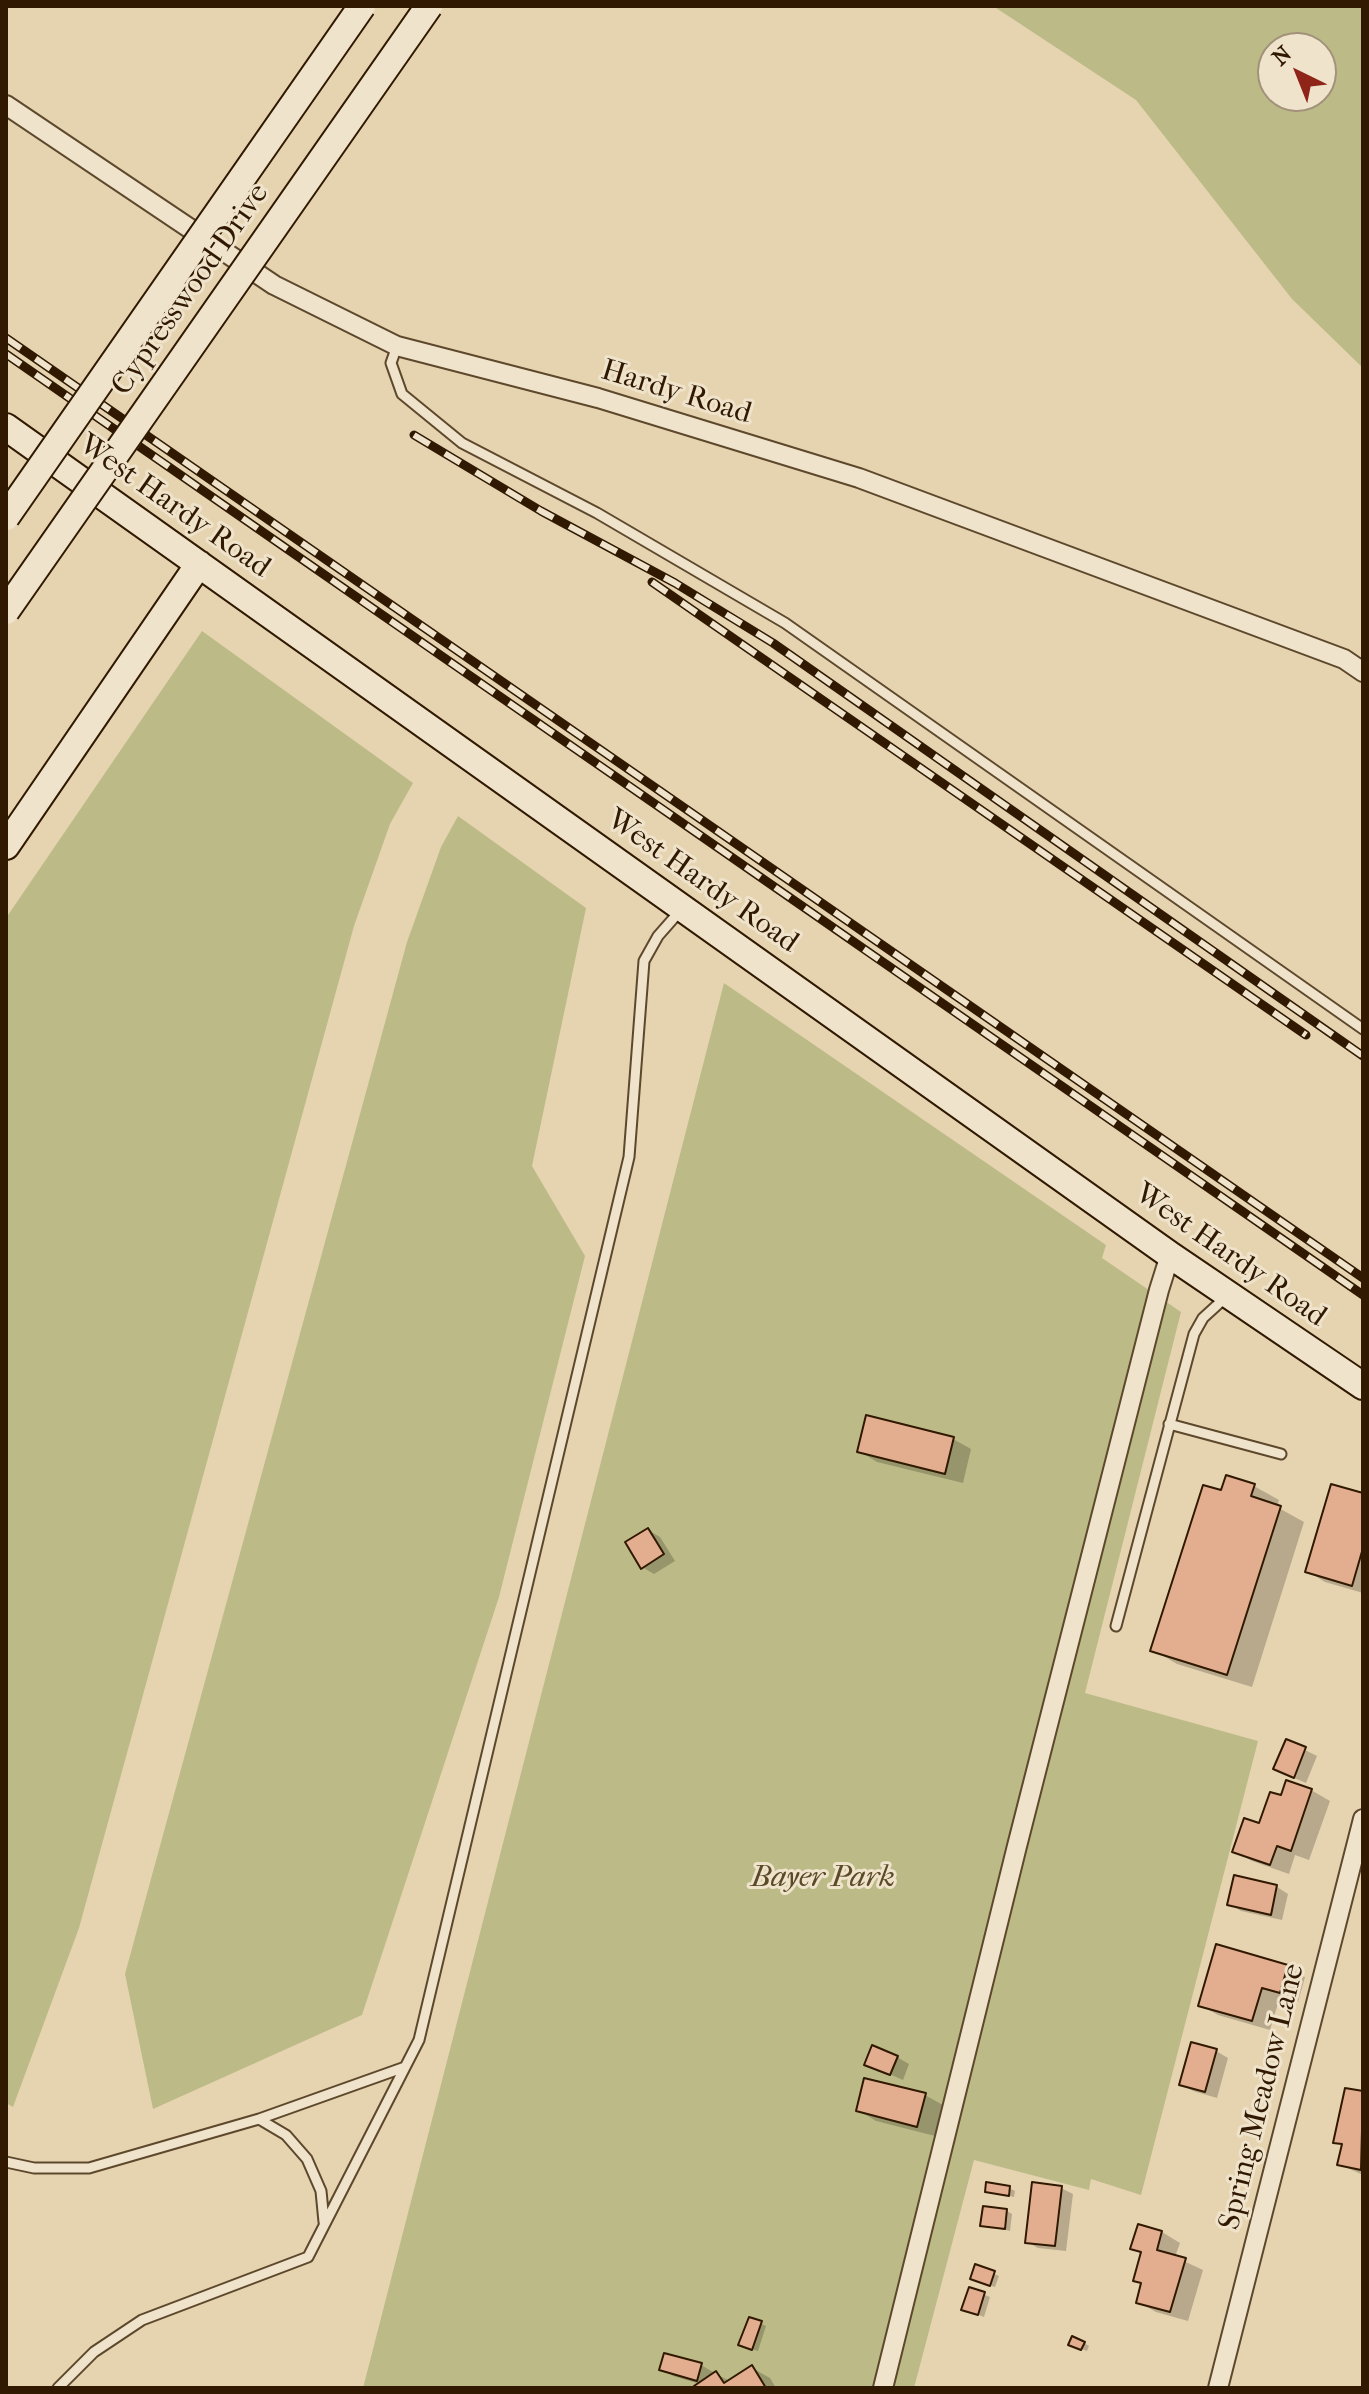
<!DOCTYPE html>
<html>
<head>
<meta charset="utf-8">
<style>
	body { margin:0 }
	#map { position:relative; width:1369px; height:2394px; overflow:hidden; background:#e6d4b1; font-family:"IM FELL French Canon",serif }
	canvas { display:block }
	.frame { position:absolute; inset:0; border:8px solid #301900; pointer-events:none }
	.north { position:absolute; left:1257px; top:32px; width:80px; height:80px; box-sizing:border-box; background:#efe3cc; border:2px solid #a3927a; border-radius:50%; rotate:317deg; font-size:22px; font-weight:700; line-height:32px; text-align:center; color:#301900 }
	.north::after { content:''; display:block; margin:auto; width:28px; height:36px; background:#8f2418; clip-path:polygon(50% 0,100% 100%,50% 72%,0 100%) }
</style>
</head>
<body>
<div id="map">
<canvas width="1369" height="2394"></canvas>
<div class="frame"></div>
<div class="north">N</div>
</div>
<script>
const context = document.querySelector('canvas').getContext('2d');
context.lineJoin = 'round';
function fillPath(path, color) {
  context.fillStyle = color;
  context.fill(path, 'evenodd');
}
function shape(rows) {
  const path = new Path2D();
  for (const r of rows) {
    path.moveTo(r[0], r[1]);
    for (let i = 2; i < r.length; i += 2) path.lineTo(r[i], r[i + 1]);
  }
  return path;
}
function stroke(path, color, width, dash) {
  context.strokeStyle = color;
  context.lineWidth = width;
  context.lineCap = dash ? 'butt' : 'round';
  context.setLineDash(dash || []);
  context.stroke(path);
}
function drawText(font, color, halo, rows, align = 'center') {
  context.font = font + ' "IM FELL French Canon",serif';
  context.lineWidth = 6;
  context.setLineDash([]);
  context.textBaseline = 'middle';
  context.strokeStyle = halo;
  context.fillStyle = color;
  for (const [text, x, y, turn = 0] of rows) {
    context.save();
    context.translate(x, y);
    context.rotate((+turn || 0) * Math.PI / 180);
    context.textAlign = isNaN(turn) ? turn : align;
    if (halo) context.strokeText(text, 0, 0);
    context.fillText(text, 0, 0);
    context.restore();
  }
}
fillPath(shape([
	[993,6,1363,6,1363,368,1292,299,1136,100],
	[1321,48,1321,96,1273,96,1273,48],
	[202,631,413,783,390,824,354,926,79,1928,13,2107,6,2103,6,918],
	[458,816,586,908,532,1166,585,1256,499,1597,362,2015,153,2109,125,1974,407,942,441,847],
	[724,983,1106,1245,1102,1258,1181,1312,1085,1693,1258,1741,1141,2195,1091,2179,1089,2190,974,2160,914,2388,363,2388]
]), '#bcbb87');
fillPath(shape([
	[953,1439,971,1449,963,1483,877,1462,859,1451],
	[1227,1478,1254,1486,1279,1500,1277,1507,1304,1522,1252,1687,1177,1664,1153,1650],
	[1363,1495,1363,1593,1325,1582,1307,1571],
	[648,1530,660,1537,675,1561,654,1574,642,1567],
	[1287,1741,1317,1756,1306,1783,1287,1775],
	[1311,1790,1330,1801,1309,1860,1295,1855,1289,1874,1252,1861,1234,1851,1282,1798],
	[1235,1878,1277,1887,1288,1894,1282,1920,1241,1911,1229,1904],
	[1287,1967,1305,1977,1298,2002,1280,1997,1270,2030,1218,2015,1200,2005],
	[1216,2051,1228,2058,1217,2098,1193,2091,1181,2084],
	[897,2057,909,2064,903,2080,867,2064],
	[1346,2090,1363,2094,1363,2175,1339,2164,1343,2146,1335,2142],
	[925,2095,943,2105,935,2136,876,2121,858,2110],
	[1009,2188,1015,2191,1014,2197,987,2191],
	[1061,2188,1073,2194,1066,2251,1038,2248,1027,2242],
	[1007,2211,1012,2214,1010,2231,982,2225],
	[1162,2232,1180,2243,1175,2257,1203,2270,1188,2321,1156,2312,1138,2302,1143,2285,1135,2280,1143,2254,1133,2248],
	[976,2267,999,2276,995,2287,977,2281],
	[970,2289,990,2297,984,2317,964,2309],
	[750,2319,766,2326,758,2351,746,2347],
	[1084,2343,1089,2346,1087,2351,1076,2347],
	[701,2365,713,2372,712,2377,716,2374,730,2381,752,2368,770,2378,776,2388,698,2388,700,2384,673,2376,661,2369]
]), '#0003');
const building = shape([
	[866,1415,954,1437,945,1474,857,1452,866,1415],
	[1226,1475,1255,1484,1251,1496,1281,1506,1227,1675,1150,1651,1203,1485,1221,1490,1226,1475],
	[1331,1484,1363,1493,1363,1548,1352,1586,1305,1572,1331,1484],
	[648,1528,664,1554,641,1569,625,1542,648,1528],
	[1286,1739,1306,1747,1294,1778,1273,1769,1286,1739],
	[1286,1780,1312,1789,1291,1851,1277,1846,1270,1865,1232,1852,1244,1818,1259,1823,1270,1792,1281,1795,1286,1780],
	[1234,1875,1277,1885,1271,1915,1227,1905,1234,1875],
	[1216,1944,1288,1965,1280,1993,1262,1988,1252,2021,1198,2006,1216,1944],
	[1191,2042,1217,2049,1205,2092,1179,2085,1191,2042],
	[872,2045,898,2056,890,2075,864,2065,872,2045],
	[864,2078,926,2093,917,2127,856,2111,864,2078],
	[1345,2088,1363,2091,1361,2170,1337,2165,1342,2144,1333,2143,1345,2088],
	[986,2182,1010,2186,1009,2196,985,2192,986,2182],
	[1032,2182,1062,2186,1055,2246,1025,2243,1032,2182],
	[983,2206,1007,2209,1005,2229,980,2226,983,2206],
	[1138,2224,1162,2231,1157,2250,1186,2258,1170,2312,1136,2303,1141,2283,1133,2281,1141,2252,1130,2249,1138,2224],
	[975,2264,995,2271,990,2286,970,2279,975,2264],
	[969,2287,985,2292,978,2315,961,2310,969,2287],
	[749,2317,762,2321,752,2350,738,2345,749,2317],
	[1072,2336,1085,2342,1081,2350,1068,2345,1072,2336],
	[664,2353,702,2363,697,2381,659,2370,664,2353],
	[752,2365,766,2388,695,2388,694,2386,716,2371,724,2383,752,2365]
]);
fillPath(building, '#e3ae8f');
stroke(building, '#301900', 2);
const lane = shape([
	[397,346,391,363,402,394,462,443,597,513,785,623,1363,1029],
	[1169,1424,1281,1454],
	[1116,1626,1194,1334,1203,1318,1226,1297],
	[259,2119,286,2135,307,2159,321,2191,324,2222],
	[6,2162,34,2168,89,2168,259,2119,405,2067],
	[58,2388,94,2352,142,2320,308,2257,419,2040,629,1157,644,961,658,936,680,911]
]);
const street = shape([
	[6,105,274,285,397,346,598,398,859,478,1344,659,1363,672],
	[883,2388,1017,1846,1159,1290,1170,1255],
	[1218,2388,1363,1819]
]);
const secondary = shape([
	[6,427,1170,1255,1363,1386],
	[6,846,199,564]
]);
stroke(lane, '#5e482c', 13);
stroke(street, '#5e482c', 22);
stroke(secondary, '#301900', 30);
stroke(lane, '#efe3cc', 9);
stroke(street, '#efe3cc', 18);
stroke(secondary, '#efe3cc', 26);
const rail = shape([
	[6,338,1363,1278],
	[6,354,1363,1295],
	[414,435,541,511,675,583,773,643,1363,1056],
	[652,582,1306,1035]
]);
stroke(rail, '#301900', 9);
stroke(rail, '#efe3cc', 6, [18]);
const secondaryBridge = shape([
	[6,517,362,6],
	[6,611,429,6]
]);
stroke(secondaryBridge, '#301900', 30, []);
stroke(secondaryBridge, '#efe3cc', 26);
drawText('30px', '#301900', '#efe3cc', [
	["Cypresswood Drive",191,290,-55],
	["Hardy Road",676,393,17],
	["West Hardy Road",174,507,35],
	["West Hardy Road",702,882,35],
	["West Hardy Road",1230,1256,35],
	["Spring Meadow Lane",1263,2097,-76]
]);
drawText('italic 30px', '#5a4a28', '#efe3cc', [
	["Bayer Park",823,1879]
]);
</script>
</body>
</html>
